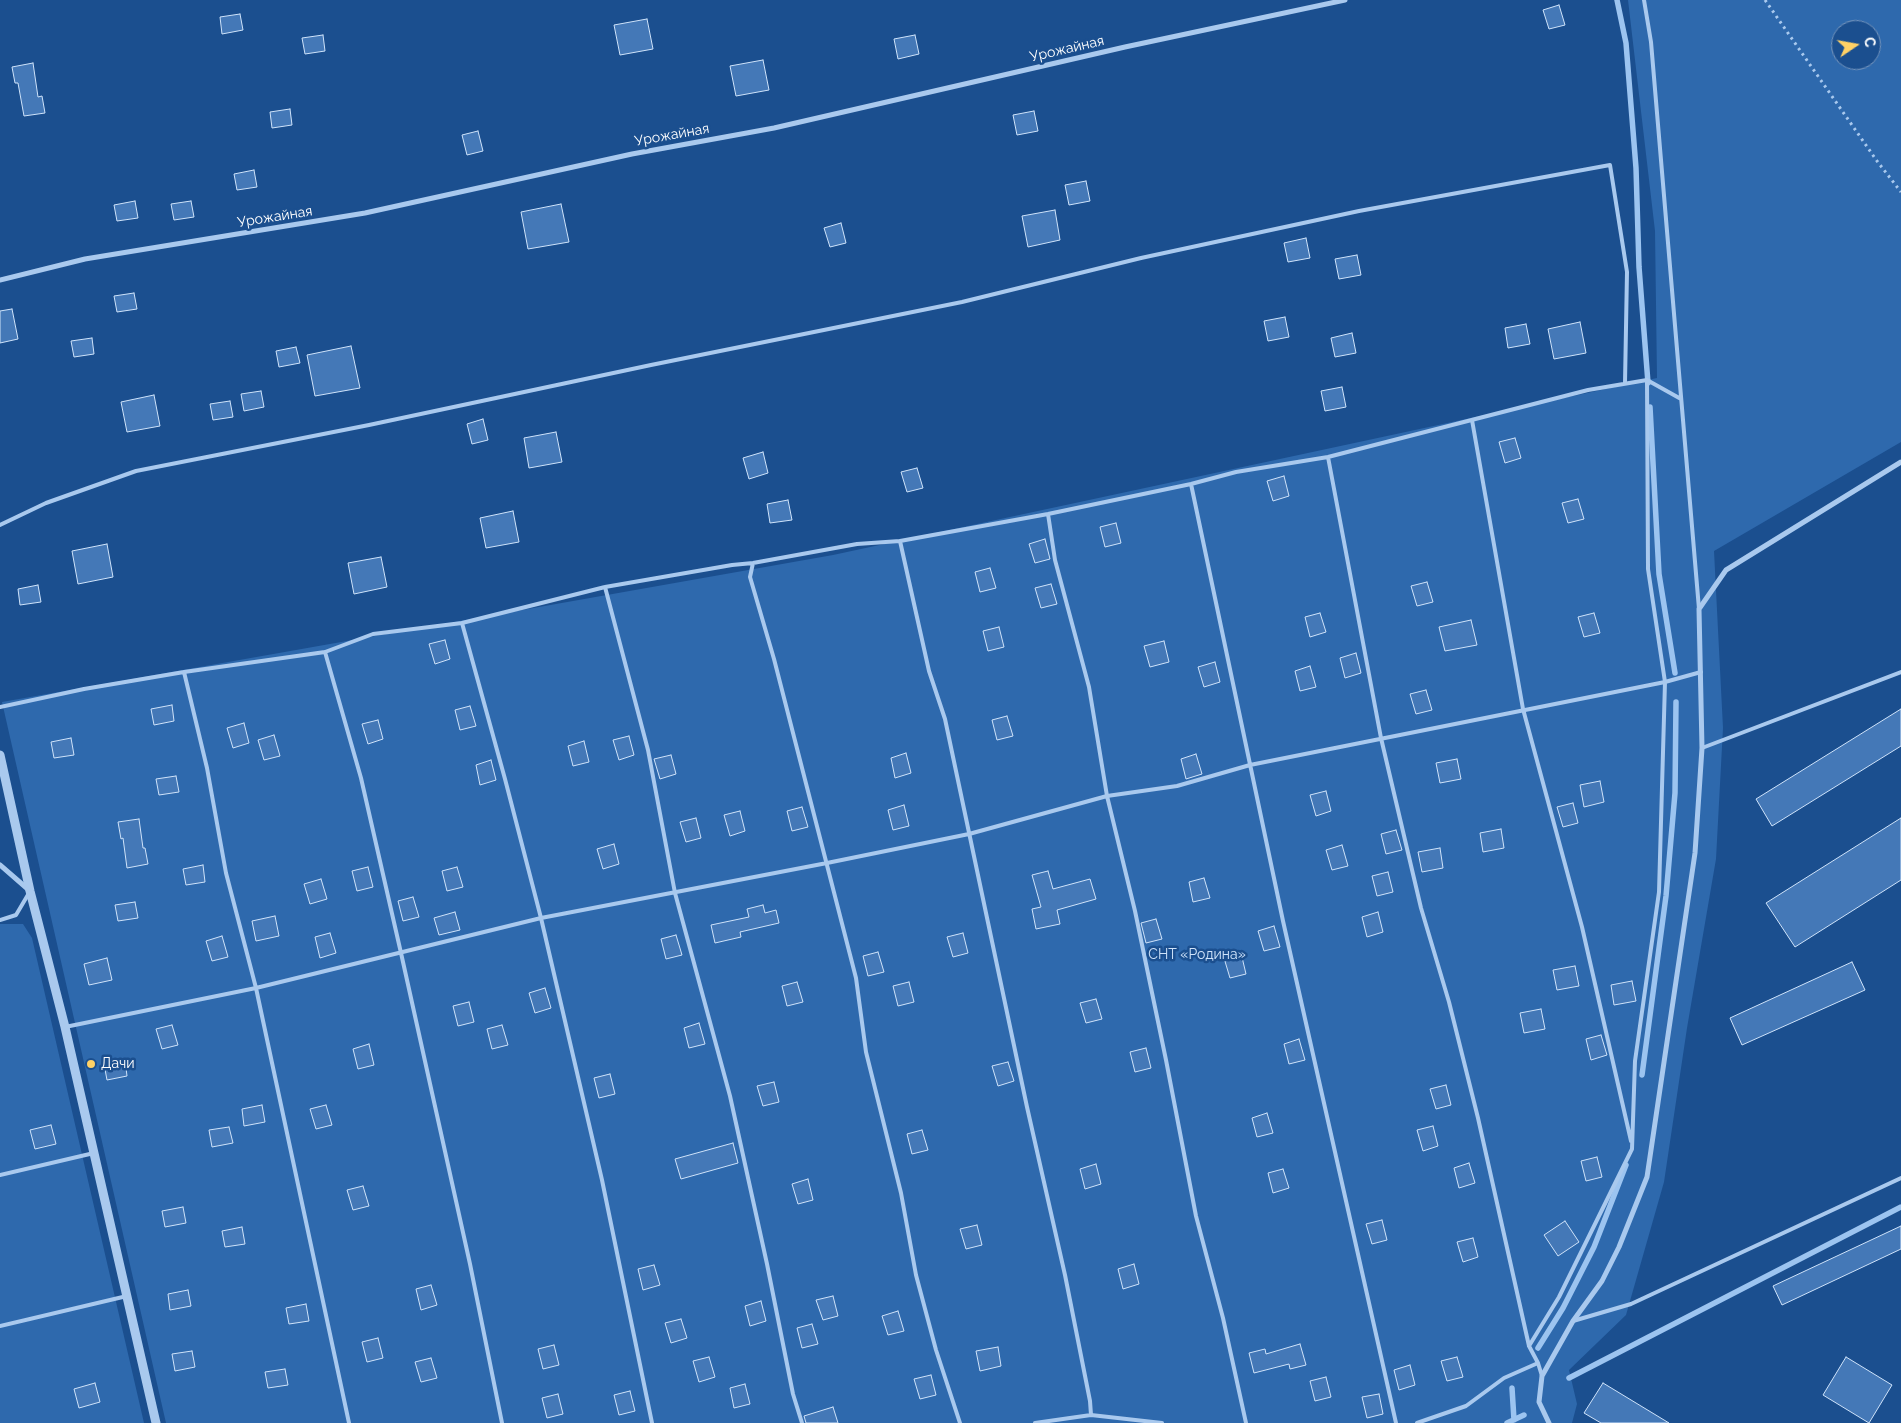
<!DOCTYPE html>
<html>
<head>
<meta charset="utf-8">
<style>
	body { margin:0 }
	#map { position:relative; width:1901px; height:1423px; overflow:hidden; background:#1b4f8f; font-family:Raleway,sans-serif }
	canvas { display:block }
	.north { position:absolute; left:1831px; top:20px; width:50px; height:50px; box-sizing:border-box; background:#1b4f8f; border:1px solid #7695bc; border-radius:50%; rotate:78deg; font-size:14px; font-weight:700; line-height:20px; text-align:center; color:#fff }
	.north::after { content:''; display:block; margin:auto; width:18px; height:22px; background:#ffd166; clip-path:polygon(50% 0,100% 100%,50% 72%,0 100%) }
</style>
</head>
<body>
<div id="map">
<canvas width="1901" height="1423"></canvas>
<div class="north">С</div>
</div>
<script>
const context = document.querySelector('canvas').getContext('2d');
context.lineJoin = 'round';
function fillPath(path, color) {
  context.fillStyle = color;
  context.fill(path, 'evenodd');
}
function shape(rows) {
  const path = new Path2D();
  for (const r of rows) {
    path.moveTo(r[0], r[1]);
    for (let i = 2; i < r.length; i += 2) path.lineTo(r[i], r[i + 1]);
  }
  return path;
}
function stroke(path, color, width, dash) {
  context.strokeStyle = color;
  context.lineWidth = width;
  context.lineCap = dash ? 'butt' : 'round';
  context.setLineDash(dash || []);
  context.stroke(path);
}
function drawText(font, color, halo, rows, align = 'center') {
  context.font = font + ' Raleway,sans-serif';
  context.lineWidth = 5;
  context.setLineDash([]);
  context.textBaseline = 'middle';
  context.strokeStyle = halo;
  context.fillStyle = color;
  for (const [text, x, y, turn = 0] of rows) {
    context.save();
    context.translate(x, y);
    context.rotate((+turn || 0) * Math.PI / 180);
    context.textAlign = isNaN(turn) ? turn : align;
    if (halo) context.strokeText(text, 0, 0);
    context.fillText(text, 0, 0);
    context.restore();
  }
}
fillPath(shape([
	[1628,0,1901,0,1901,442,1714,551,1723,728,1716,859,1687,1028,1664,1182,1626,1315,1569,1370,1577,1404,1572,1423,166,1423,2,702,833,555,1657,378,1655,231],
	[1841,30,1871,30,1871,60,1841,60],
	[0,924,23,924,32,938,144,1423,0,1423]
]), '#2e69ad');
stroke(shape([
	[1617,0,1626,43,1636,168,1639,267,1648,383],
	[1650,407,1659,574,1675,673],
	[1642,1075,1666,896,1675,793,1676,702],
	[1538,1348,1563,1308,1594,1247,1626,1165],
	[1569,1378,1901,1207],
	[1512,1388,1514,1420],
	[1507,1423,1524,1415]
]), '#9cc4f0', 5.5);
const building = shape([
	[1559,5,1565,25,1549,29,1543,10,1559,5],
	[240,14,243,30,222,34,220,17,240,14],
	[647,19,653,49,620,55,614,25,647,19],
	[323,35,325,51,305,54,302,38,323,35],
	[915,35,919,54,898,59,894,39,915,35],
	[763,60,769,90,736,96,730,66,763,60],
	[33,63,38,97,42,96,45,113,24,116,18,83,15,83,12,67,33,63],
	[290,109,292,125,272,128,270,112,290,109],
	[1034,111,1038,131,1017,135,1013,115,1034,111],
	[478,131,483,151,467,155,462,135,478,131],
	[254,170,257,187,237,190,234,174,254,170],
	[1086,181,1090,201,1069,205,1065,185,1086,181],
	[135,201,138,218,117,221,114,205,135,201],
	[191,201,194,217,174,220,171,204,191,201],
	[561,204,569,242,528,249,521,212,561,204],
	[1055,210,1060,240,1028,247,1022,216,1055,210],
	[841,223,846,243,830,247,824,228,841,223],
	[1306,238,1310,258,1288,262,1284,243,1306,238],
	[1357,255,1361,275,1339,279,1335,259,1357,255],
	[134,293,137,309,117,312,114,296,134,293],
	[12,309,18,339,0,343,0,311,12,309],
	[1285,317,1289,337,1268,341,1264,321,1285,317],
	[1580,322,1586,353,1554,359,1548,329,1580,322],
	[1526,324,1530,344,1508,348,1505,328,1526,324],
	[1352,333,1356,353,1335,357,1331,338,1352,333],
	[92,338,94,354,74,357,71,341,92,338],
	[351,346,360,388,315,396,307,355,351,346],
	[296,347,300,363,279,367,276,351,296,347],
	[1342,387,1346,407,1325,411,1321,391,1342,387],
	[261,391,264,407,244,411,241,394,261,391],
	[154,395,160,426,127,432,121,402,154,395],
	[230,401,233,417,213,420,210,404,230,401],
	[483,419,488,440,472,444,467,424,483,419],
	[556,432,562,462,529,468,524,438,556,432],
	[1515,438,1521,458,1505,463,1499,442,1515,438],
	[763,452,768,473,749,479,743,458,763,452],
	[917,468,923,488,907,492,901,472,917,468],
	[1284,476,1289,496,1273,501,1267,481,1284,476],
	[1578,499,1584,519,1568,523,1562,503,1578,499],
	[788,500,792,520,770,523,767,504,788,500],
	[513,511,519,542,486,548,480,518,513,511],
	[1116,523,1121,543,1105,547,1100,527,1116,523],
	[1045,539,1050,559,1035,563,1029,544,1045,539],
	[107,544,113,577,78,584,72,551,107,544],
	[381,557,387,587,354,594,348,563,381,557],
	[990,568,996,588,980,592,975,572,990,568],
	[1427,582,1433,602,1417,606,1411,586,1427,582],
	[1051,584,1057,604,1041,608,1035,588,1051,584],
	[38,585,41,602,20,605,18,589,38,585],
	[1320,613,1326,632,1310,637,1305,617,1320,613],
	[1594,613,1600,633,1584,637,1578,617,1594,613],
	[1471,620,1477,645,1445,651,1439,627,1471,620],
	[999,627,1004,647,988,651,983,631,999,627],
	[445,640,450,659,435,664,429,644,445,640],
	[1164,641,1169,662,1150,667,1144,646,1164,641],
	[1356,653,1361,673,1345,678,1340,658,1356,653],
	[1215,662,1220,682,1204,687,1198,667,1215,662],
	[1310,666,1316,687,1300,691,1295,671,1310,666],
	[1426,690,1432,710,1416,714,1410,694,1426,690],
	[172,705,174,721,154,725,151,709,172,705],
	[470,706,476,726,460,730,455,710,470,706],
	[1901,709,1901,746,1772,826,1756,799,1901,709],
	[1007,716,1013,736,997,740,992,720,1007,716],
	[378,720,383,739,368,744,362,724,378,720],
	[244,723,249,743,233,748,227,728,244,723],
	[274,735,280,756,264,760,258,740,274,735],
	[629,736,634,755,619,760,613,740,629,736],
	[71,738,74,755,54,758,51,742,71,738],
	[584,741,589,762,573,766,568,746,584,741],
	[906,753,911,773,895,778,891,758,906,753],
	[1196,754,1202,774,1186,779,1181,759,1196,754],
	[671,755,676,774,660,779,654,759,671,755],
	[1457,759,1461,779,1440,783,1436,763,1457,759],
	[491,760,496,780,480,785,476,765,491,760],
	[176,776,179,792,159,795,156,779,176,776],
	[1600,781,1604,802,1584,807,1580,785,1600,781],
	[1326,791,1331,811,1316,816,1310,795,1326,791],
	[1573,803,1578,823,1563,827,1557,807,1573,803],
	[904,805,909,826,893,830,888,810,904,805],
	[802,807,808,827,792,831,787,811,802,807],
	[740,811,745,831,730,836,724,815,740,811],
	[696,818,701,838,686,842,680,822,696,818],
	[1901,818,1901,880,1795,947,1766,903,1901,818],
	[139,819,143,848,145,848,148,864,127,868,123,838,121,839,118,822,139,819],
	[1501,829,1504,848,1483,852,1480,833,1501,829],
	[1396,830,1402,850,1386,854,1381,834,1396,830],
	[614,844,619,864,603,869,597,849,614,844],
	[1342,845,1348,866,1332,870,1326,850,1342,845],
	[1440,848,1443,868,1422,872,1418,852,1440,848],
	[203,865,205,882,186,885,183,869,203,865],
	[368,867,373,887,357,891,352,871,368,867],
	[457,867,463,887,447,891,442,871,457,867],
	[1048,871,1053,889,1090,879,1096,899,1057,910,1060,924,1036,929,1032,909,1041,907,1032,875,1048,871],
	[1388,872,1393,892,1377,896,1372,876,1388,872],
	[1204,878,1210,898,1193,902,1189,882,1204,878],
	[321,879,327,899,310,904,304,884,321,879],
	[413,897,419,917,403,921,398,901,413,897],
	[135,902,138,918,118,921,115,905,135,902],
	[763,905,765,913,776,910,779,923,740,932,741,937,715,943,711,925,749,917,747,909,763,905],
	[455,912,460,930,439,935,434,918,455,912],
	[1378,912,1383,932,1367,937,1362,917,1378,912],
	[275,916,279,936,256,941,252,921,275,916],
	[1156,919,1162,939,1146,943,1141,923,1156,919],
	[1274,926,1280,947,1264,951,1258,931,1274,926],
	[330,933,336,953,320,958,315,937,330,933],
	[963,933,968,953,953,957,947,937,963,933],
	[676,935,682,955,666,959,661,939,676,935],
	[222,936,228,957,212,961,206,941,222,936],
	[878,952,884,972,868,976,863,956,878,952],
	[1241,953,1246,974,1230,978,1224,958,1241,953],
	[107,958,112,980,89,985,84,964,107,958],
	[1852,962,1865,990,1742,1045,1730,1018,1852,962],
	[1575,966,1579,986,1557,990,1553,970,1575,966],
	[1632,981,1636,1001,1614,1005,1611,985,1632,981],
	[797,982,803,1002,787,1006,782,986,797,982],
	[909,982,914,1002,898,1006,893,986,909,982],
	[545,988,551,1008,535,1013,529,993,545,988],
	[1096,999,1102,1019,1086,1023,1080,1003,1096,999],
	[469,1002,474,1022,458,1026,453,1006,469,1002],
	[1541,1009,1545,1029,1524,1033,1520,1013,1541,1009],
	[699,1023,705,1044,689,1048,684,1028,699,1023],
	[172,1025,178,1045,162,1049,156,1029,172,1025],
	[502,1025,508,1045,492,1049,487,1029,502,1025],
	[1601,1035,1607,1055,1591,1060,1586,1039,1601,1035],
	[1299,1039,1305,1060,1289,1064,1284,1044,1299,1039],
	[369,1044,374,1065,358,1069,353,1049,369,1044],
	[1146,1048,1151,1068,1135,1072,1130,1052,1146,1048],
	[125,1060,127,1076,107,1080,104,1064,125,1060],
	[1008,1062,1014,1081,998,1086,992,1066,1008,1062],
	[610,1074,615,1094,599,1098,594,1078,610,1074],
	[774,1082,779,1102,763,1106,757,1086,774,1082],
	[1446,1085,1451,1105,1436,1109,1430,1089,1446,1085],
	[262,1105,265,1122,244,1126,242,1109,262,1105],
	[326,1105,332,1125,316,1129,310,1109,326,1105],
	[1267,1113,1273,1133,1257,1137,1252,1118,1267,1113],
	[51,1125,56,1144,35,1149,30,1130,51,1125],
	[1433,1126,1438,1146,1423,1151,1417,1130,1433,1126],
	[229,1127,233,1143,212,1147,209,1130,229,1127],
	[922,1130,928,1150,912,1154,907,1134,922,1130],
	[733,1143,738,1163,681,1179,675,1159,733,1143],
	[1597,1157,1602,1177,1586,1181,1581,1161,1597,1157],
	[1469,1163,1475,1183,1459,1188,1454,1168,1469,1163],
	[1096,1164,1101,1184,1085,1189,1080,1169,1096,1164],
	[1283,1169,1289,1188,1273,1193,1268,1173,1283,1169],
	[808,1179,813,1200,798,1204,792,1184,808,1179],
	[363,1186,369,1206,353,1210,347,1190,363,1186],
	[183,1207,186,1223,165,1227,162,1211,183,1207],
	[1382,1220,1387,1240,1372,1244,1366,1224,1382,1220],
	[1565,1221,1579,1242,1558,1256,1544,1235,1565,1221],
	[977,1225,982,1245,966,1249,960,1229,977,1225],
	[1901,1226,1901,1249,1782,1305,1773,1286,1901,1226],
	[242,1227,245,1244,225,1247,222,1231,242,1227],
	[1473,1238,1478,1257,1463,1262,1457,1242,1473,1238],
	[1134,1264,1139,1284,1123,1289,1118,1269,1134,1264],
	[654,1265,660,1285,643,1290,638,1269,654,1265],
	[431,1285,437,1305,421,1310,416,1289,431,1285],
	[188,1290,191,1306,170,1310,168,1294,188,1290],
	[833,1296,838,1316,823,1320,816,1300,833,1296],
	[761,1301,766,1321,750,1326,745,1306,761,1301],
	[306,1304,309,1321,289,1324,286,1308,306,1304],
	[898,1311,904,1331,888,1335,882,1316,898,1311],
	[681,1319,687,1338,671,1343,665,1323,681,1319],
	[812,1324,818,1344,802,1348,797,1328,812,1324],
	[378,1338,383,1358,367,1362,362,1342,378,1338],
	[1300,1344,1306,1365,1290,1369,1289,1364,1254,1373,1249,1353,1265,1349,1266,1354,1300,1344],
	[554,1345,559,1365,543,1369,538,1349,554,1345],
	[998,1347,1001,1366,980,1371,976,1351,998,1347],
	[192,1351,195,1367,175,1371,172,1354,192,1351],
	[709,1357,715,1377,699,1382,693,1361,709,1357],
	[1457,1357,1463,1377,1447,1381,1441,1361,1457,1357],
	[1846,1357,1892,1385,1869,1423,1823,1395,1846,1357],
	[431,1358,437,1378,421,1382,415,1362,431,1358],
	[1410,1365,1415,1385,1399,1390,1394,1370,1410,1365],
	[285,1369,288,1385,268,1388,265,1372,285,1369],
	[931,1375,936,1395,920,1399,914,1379,931,1375],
	[1326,1377,1331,1397,1315,1401,1310,1381,1326,1377],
	[95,1383,100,1402,79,1408,74,1389,95,1383],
	[1603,1383,1669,1423,1601,1423,1584,1413,1603,1383],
	[745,1384,750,1404,734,1408,730,1388,745,1384],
	[630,1391,635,1411,619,1415,614,1395,630,1391],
	[558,1394,563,1414,547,1418,542,1398,558,1394],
	[1379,1394,1383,1414,1367,1418,1362,1397,1379,1394],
	[833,1407,838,1423,806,1423,804,1416,833,1407]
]);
fillPath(building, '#4478b7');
stroke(building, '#cfe3fa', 1);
stroke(shape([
	[1765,0,1877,161,1901,192]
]), '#a9c9ee', 3, [2.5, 4]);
stroke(shape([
	[1644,0,1651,42,1699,609],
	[1472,420,1523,709,1582,927,1631,1141],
	[1328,457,1381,738,1421,908,1449,1002,1478,1118,1529,1346,1538,1363],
	[1191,484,1283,921,1396,1423],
	[1048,514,1055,560,1089,687,1107,796,1135,911,1166,1060,1196,1216,1223,1318,1246,1423],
	[0,525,46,503,136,471,369,425,651,365,962,302,1141,258,1359,211,1610,165,1627,272,1625,383],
	[900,541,929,671,945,719,1027,1107,1065,1275,1090,1401,1091,1415],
	[753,563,750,577,774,659,856,978,866,1052,901,1193,916,1275,936,1350,960,1423],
	[605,587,648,750,675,893,730,1096,767,1264,793,1394,802,1423],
	[462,623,505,779,541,918,602,1180,652,1423],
	[325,652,361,778,401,953,470,1264,502,1423],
	[184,672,207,768,226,873,256,988,349,1423],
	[0,707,84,689,184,672,325,652,373,634,462,623,605,587,732,565,753,563,857,544,900,541,1048,514,1191,484,1236,472,1328,457,1588,390,1647,380,1681,399],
	[1702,748,1901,672],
	[0,920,16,915,29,893],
	[65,1027,256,988,541,918,827,863,969,834,1107,796,1177,786,1250,765,1665,682,1701,672],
	[0,1175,94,1153],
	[1573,1321,1631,1304,1901,1178],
	[0,1326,127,1296],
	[1529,1346,1559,1297,1632,1149,1635,1061,1659,892,1665,682,1648,569,1647,380],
	[1035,1423,1091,1415,1162,1423],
	[1417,1423,1466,1406,1504,1378,1538,1363,1542,1376]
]), '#a9c9ee', 4);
stroke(shape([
	[0,280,85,259,365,213,632,154,774,128,1125,47,1345,0],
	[0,865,30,891],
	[1549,1423,1539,1402,1542,1376,1573,1321,1602,1281,1619,1247,1647,1177,1695,853,1702,748,1699,609,1726,570,1901,462]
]), '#a9c9ee', 5);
stroke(shape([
	[0,755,30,891,65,1027,156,1423]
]), '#a9c9ee', 9);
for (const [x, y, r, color] of [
	[91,1064,5,"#ffd166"]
]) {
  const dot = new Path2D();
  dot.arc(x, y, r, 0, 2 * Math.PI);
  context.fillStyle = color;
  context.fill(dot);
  stroke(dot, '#1b4f8f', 2);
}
drawText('14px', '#fff', '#1b4f8f', [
	["Урожайная",1067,49,-13],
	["Урожайная",672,135,-10],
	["Урожайная",275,217,-9]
]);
drawText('14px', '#cfe3fa', '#1b4f8f', [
	["СНТ «Родина»",1197,955]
]);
drawText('14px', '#fff', '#1b4f8f', [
	["Дачи",101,1064]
], 'left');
</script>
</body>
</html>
